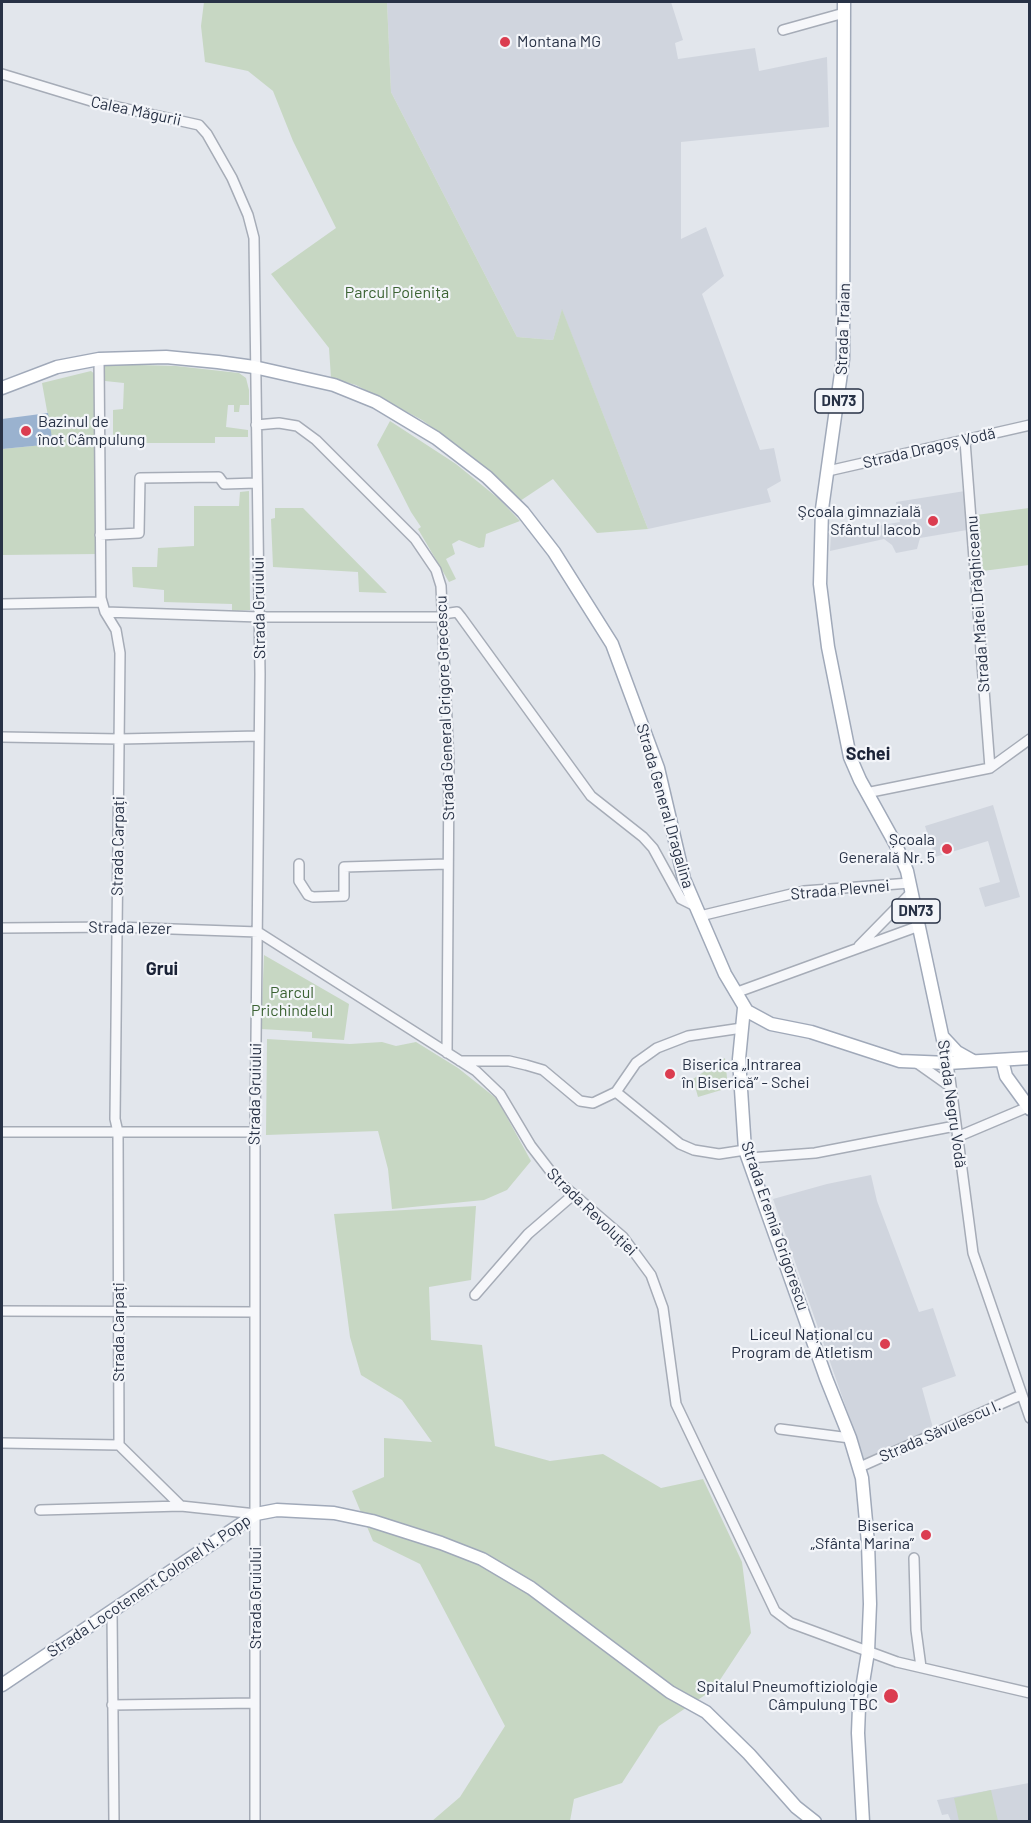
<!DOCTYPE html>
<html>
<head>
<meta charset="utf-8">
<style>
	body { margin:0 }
	#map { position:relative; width:1031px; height:1823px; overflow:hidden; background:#e2e6ec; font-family:Barlow,sans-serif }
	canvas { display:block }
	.frame { position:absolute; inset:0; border:3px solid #283246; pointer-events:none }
</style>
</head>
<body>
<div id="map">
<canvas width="1031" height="1823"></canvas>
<div class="frame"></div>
</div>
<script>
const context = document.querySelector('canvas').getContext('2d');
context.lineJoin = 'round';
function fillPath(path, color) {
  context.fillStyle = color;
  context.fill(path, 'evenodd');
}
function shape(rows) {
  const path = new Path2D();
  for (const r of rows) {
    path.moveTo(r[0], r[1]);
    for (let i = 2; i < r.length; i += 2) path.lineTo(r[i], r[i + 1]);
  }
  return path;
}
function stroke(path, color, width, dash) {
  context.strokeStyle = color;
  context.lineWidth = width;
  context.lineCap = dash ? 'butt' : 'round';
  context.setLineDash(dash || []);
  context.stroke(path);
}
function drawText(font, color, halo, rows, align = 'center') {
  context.font = font + ' Barlow,sans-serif';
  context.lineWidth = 4.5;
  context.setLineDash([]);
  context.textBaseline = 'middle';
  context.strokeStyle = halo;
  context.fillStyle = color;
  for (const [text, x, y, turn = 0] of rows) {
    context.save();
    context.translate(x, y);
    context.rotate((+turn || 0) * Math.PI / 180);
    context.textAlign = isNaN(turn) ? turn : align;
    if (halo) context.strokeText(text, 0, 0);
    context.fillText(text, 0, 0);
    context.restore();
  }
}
fillPath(shape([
	[387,2,671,2,683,40,675,43,678,59,755,48,759,71,827,57,829,127,681,142,681,239,706,227,724,276,702,294,760,450,774,448,781,481,767,489,771,502,648,529,562,310,553,340,517,337,391,92],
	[965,491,967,530,920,538,917,549,896,553,892,545,884,539,830,551,831,534,900,522,896,502],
	[993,805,1020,897,985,907,979,888,1000,882,988,841,935,857,925,826],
	[871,1175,877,1201,919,1312,933,1308,956,1376,922,1388,933,1428,864,1459,773,1199,827,1184],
	[1029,1783,1029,1821,951,1821,948,1814,942,1815,937,1800]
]), '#d0d5de');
fillPath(shape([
	[204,2,387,2,391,92,517,337,553,340,562,309,648,529,597,533,553,479,520,501,471,456,422,420,356,385,331,378,329,348,271,274,336,228,293,141,273,91,248,71,205,62,201,26],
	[105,364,176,366,239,373,246,378,249,390,249,405,240,405,239,412,234,412,234,405,228,405,226,427,248,430,248,437,215,437,215,443,143,443,141,435,113,435,113,410,123,409,124,383,105,381],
	[91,371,96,375,97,554,2,555,2,449,53,444,42,383],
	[390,421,456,464,499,499,520,521,486,534,484,547,479,548,459,540,452,544,455,554,446,559,456,579,449,582,418,529,421,527,411,512,377,445],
	[249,491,250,610,232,611,232,604,164,602,164,590,133,587,132,567,157,567,158,548,194,546,194,506,239,506,240,492],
	[275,508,303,508,387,593,359,592,358,572,273,567,271,519,275,518],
	[1029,508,1029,565,983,571,976,515],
	[264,955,349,1004,344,1040,312,1038,312,1032,261,1029],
	[267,1039,350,1044,382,1042,396,1046,416,1042,458,1068,497,1099,531,1161,507,1190,484,1200,392,1209,388,1169,378,1131,266,1135],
	[725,1058,728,1088,698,1097,693,1079],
	[476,1206,471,1280,429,1287,431,1340,482,1345,495,1446,550,1461,603,1454,661,1488,703,1479,742,1562,751,1633,714,1689,659,1726,622,1783,574,1799,570,1821,432,1821,460,1797,505,1726,420,1564,373,1541,352,1491,384,1477,384,1438,432,1442,402,1400,361,1375,350,1337,334,1214],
	[991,1790,998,1821,959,1821,954,1798]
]), '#c7d7c3');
fillPath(shape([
	[48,413,53,444,2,449,2,419]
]), '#9ab2cf');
const minor = shape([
	[783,30,844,13],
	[2,74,91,101,199,125,207,134,232,178,248,215,254,238,260,674,255,1132,255,1822],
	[99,359,101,598,105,612,116,630,120,653,115,1119,118,1132,119,1445],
	[256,425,279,423,297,426,316,440,415,539,436,570,441,586,449,765,447,1053],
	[965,441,990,768],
	[828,471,1030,425],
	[100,535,139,533,140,478,219,477,224,484,257,483],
	[2,604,102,602],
	[105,612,260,617,443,617],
	[443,614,457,612,461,617,591,796,643,837,653,848,681,899,695,906],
	[2,737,120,739,259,736],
	[866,793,990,768,1030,739],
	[299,864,299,881,308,895,313,897,344,896,344,867,447,864],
	[700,916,804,891,910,883],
	[2,928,116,927,258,932,476,1071,500,1094,531,1146,558,1181,623,1237,651,1275,663,1308,676,1404,775,1611,791,1623,897,1662,1030,1693],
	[859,946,912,892],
	[735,993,919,926],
	[460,1061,509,1061,526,1065,543,1070,580,1101,593,1103,616,1092,636,1063,657,1048,688,1036,742,1028],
	[917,1063,951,1087],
	[948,1063,973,1253,1030,1418],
	[616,1092,680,1144,694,1150,719,1154,745,1150],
	[2,1132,255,1132],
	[957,1137,1028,1107],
	[749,1158,815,1153,955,1126],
	[475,1295,528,1234,573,1195],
	[2,1311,255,1312],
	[780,1429,850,1438],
	[2,1443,119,1445,181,1506,256,1514],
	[860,1467,1021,1395],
	[40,1510,181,1506],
	[914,1558,916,1630,921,1667],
	[112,1612,114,1822],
	[112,1705,255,1703]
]);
const major = shape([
	[844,2,843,359,822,509,820,584,828,647,850,757,860,780,896,845,907,871,948,1063],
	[2,388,57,367,99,359,166,357,218,362,254,367,334,385,376,402,436,438,487,477,523,512,554,552,612,644,658,768,684,879,725,974,747,1011,771,1024,811,1032,900,1061,948,1063,1030,1058],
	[744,1008,739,1059,745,1150,826,1378,850,1438,862,1478,868,1543,870,1604,868,1652,859,1707,858,1733,863,1822],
	[943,1037,957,1052,973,1061],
	[1002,1060,1006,1076,1030,1109],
	[2,1685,256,1514,277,1510,334,1513,372,1521,441,1543,482,1559,531,1588,670,1692,706,1712,749,1754,796,1807,815,1822]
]);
stroke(minor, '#a6acb7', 12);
stroke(major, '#a0a9b9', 15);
stroke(minor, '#f6f7fa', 9);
stroke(major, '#fff', 12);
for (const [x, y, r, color] of [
	[505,42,6,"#db3d50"],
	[26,431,6,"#db3d50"],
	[933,521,6,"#db3d50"],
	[947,849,6,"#db3d50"],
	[670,1074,6,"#db3d50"],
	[885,1344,6,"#db3d50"],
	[926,1535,6,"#db3d50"],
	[891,1696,8,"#db3d50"]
]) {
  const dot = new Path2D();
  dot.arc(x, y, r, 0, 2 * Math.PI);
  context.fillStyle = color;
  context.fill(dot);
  stroke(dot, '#f3f5f9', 2);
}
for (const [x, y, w] of [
	[839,401,48],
	[916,911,48]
]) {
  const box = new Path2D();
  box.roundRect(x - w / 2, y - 12, w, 24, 4.5);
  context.fillStyle = '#f3f5f9';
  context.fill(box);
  stroke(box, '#283246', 1.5);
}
drawText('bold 15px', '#283246', null, [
	["DN73",839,401],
	["DN73",916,911]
]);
drawText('16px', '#283246', '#f3f5f9', [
	["Montana MG",517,42,"left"],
	["Bazinul de",38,422,"left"],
	["înot Câmpulung",38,440,"left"],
	["Şcoala gimnazială",921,512],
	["Sfântul Iacob",921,530],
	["Școala",935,840],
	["Generală Nr. 5",935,858],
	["Biserica „Intrarea",682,1065,"left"],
	["în Biserică” - Schei",682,1083,"left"],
	["Liceul Național cu",873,1335],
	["Program de Atletism",873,1353],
	["Biserica",914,1526],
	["„Sfânta Marina”",914,1544],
	["Spitalul Pneumoftiziologie",878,1687],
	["Câmpulung TBC",878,1705]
], 'right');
drawText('16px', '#283246', '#f3f5f9', [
	["Calea Măgurii",136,111,12],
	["Strada Traian",843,329,-88],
	["Strada Dragoș Vodă",929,448,-13],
	["Strada Matei Drăghiceanu",978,604,-94],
	["Strada Gruiului",259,608,-91],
	["Strada General Grigore Grecescu",445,708,-92],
	["Strada General Dragalina",665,806,74],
	["Strada Carpați",118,846,-89],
	["Strada Plevnei",840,890,-5],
	["Strada Iezer",130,928,1],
	["Strada Gruiului",255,1094,-89],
	["Strada Negru Vodă",952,1104,82],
	["Strada Revoluției",592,1212,44],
	["Strada Eremia Grigorescu",775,1226,71],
	["Strada Carpați",119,1332,-90],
	["Strada Săvulescu I.",940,1431,-24],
	["Strada Locotenent Colonel N. Popp",149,1586,-34],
	["Strada Gruiului",256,1598,-90]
]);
drawText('16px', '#3c6334', '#f3f5f9', [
	["Parcul Poieniţa",397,293],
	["Parcul",292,993],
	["Prichindelul",292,1011]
]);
drawText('bold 18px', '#1b2337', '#f3f5f9', [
	["Schei",868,754],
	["Grui",162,969]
]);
</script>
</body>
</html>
